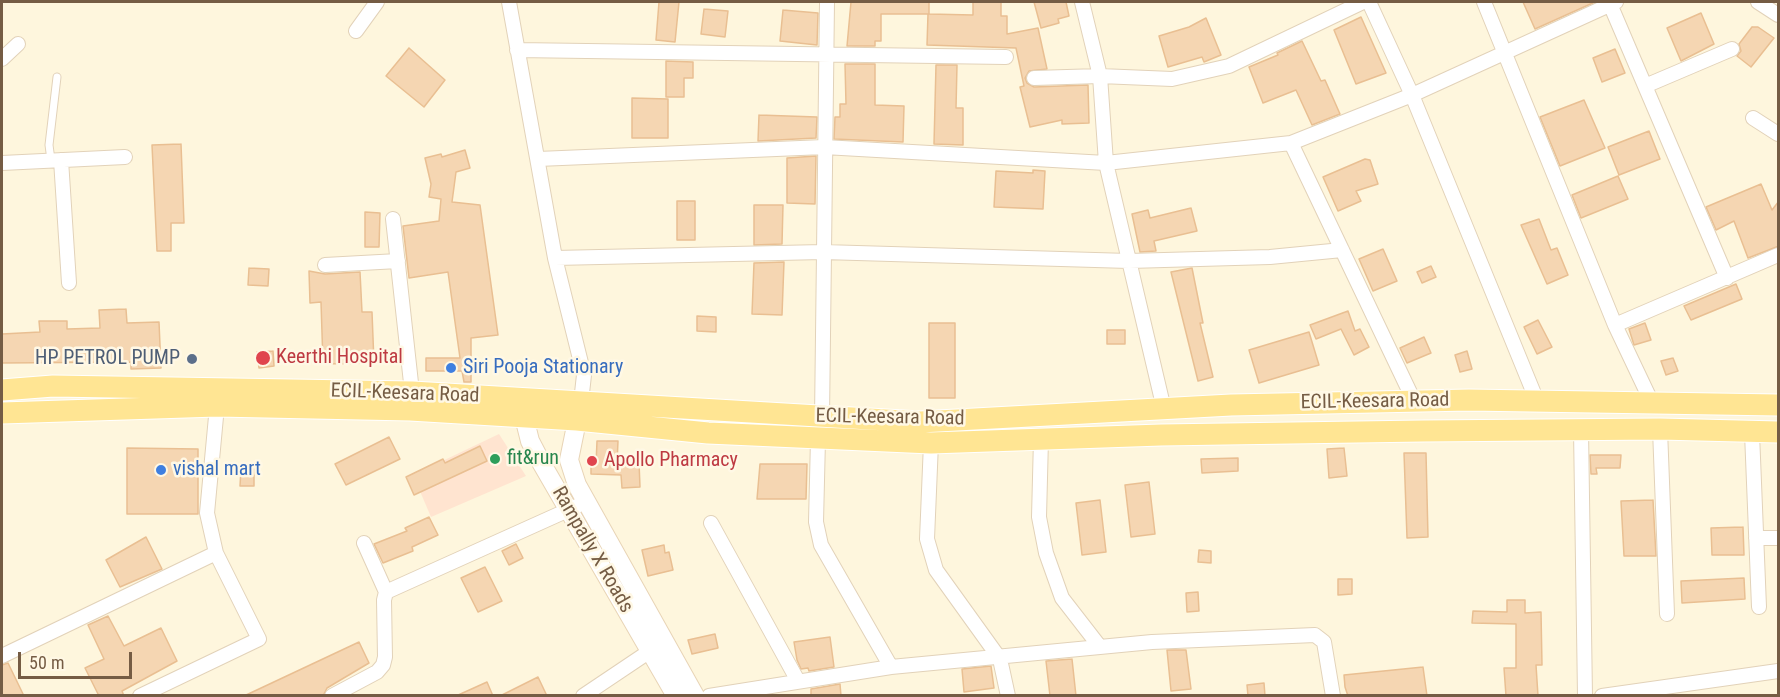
<!DOCTYPE html>
<html>
<head>
<meta charset="utf-8">
<style>
	body { margin:0 }
	#map { position:relative; width:1780px; height:697px; overflow:hidden; background:#fef6dd; font-family:"Roboto Condensed",sans-serif }
	canvas { display:block }
	.frame { position:absolute; inset:0; border:3px solid #755c44; pointer-events:none }
	.scale { position:absolute; left:18px; top:652px; width:114px; height:27px; box-sizing:border-box; border:3px solid #755c44; border-top:0; padding-left:8px; font-size:18px; line-height:21px; white-space:nowrap; color:#755c44; -webkit-text-stroke:4px #fff8e5; paint-order:stroke }
</style>
</head>
<body>
<div id="map">
<canvas width="1780" height="697"></canvas>
<div class="frame"></div>
<div class="scale">50 m</div>
</div>
<script>
const context = document.querySelector('canvas').getContext('2d');
context.lineJoin = 'round';
function fillPath(path, color) {
  context.fillStyle = color;
  context.fill(path, 'evenodd');
}
function shape(rows) {
  const path = new Path2D();
  for (const r of rows) {
    path.moveTo(r[0], r[1]);
    for (let i = 2; i < r.length; i += 2) path.lineTo(r[i], r[i + 1]);
  }
  return path;
}
function stroke(path, color, width, dash) {
  context.strokeStyle = color;
  context.lineWidth = width;
  context.lineCap = dash ? 'butt' : 'round';
  context.setLineDash(dash || []);
  context.stroke(path);
}
function drawText(font, color, halo, rows, align = 'center') {
  context.font = font + ' "Roboto Condensed",sans-serif';
  context.lineWidth = 5;
  context.setLineDash([]);
  context.textBaseline = 'middle';
  context.strokeStyle = halo;
  context.fillStyle = color;
  for (const [text, x, y, turn = 0] of rows) {
    context.save();
    context.translate(x, y);
    context.rotate((+turn || 0) * Math.PI / 180);
    context.textAlign = isNaN(turn) ? turn : align;
    if (halo) context.strokeText(text, 0, 0);
    context.fillText(text, 0, 0);
    context.restore();
  }
}
fillPath(shape([
	[499,434,526,476,431,517,413,475]
]), '#ffe4d0');
const building = shape([
	[659,2,679,2,675,42,656,40,659,2],
	[851,2,929,2,929,14,973,15,973,2,1001,2,1001,16,1007,16,1007,34,1038,28,1047,69,1029,71,1025,78,1027,83,1034,87,1088,85,1089,123,1062,124,1062,120,1030,127,1020,87,1024,86,1016,48,927,45,928,14,881,14,881,41,875,41,875,46,847,46,851,2],
	[1034,2,1066,2,1069,16,1058,19,1059,23,1041,28,1034,2],
	[1523,2,1595,2,1535,29,1523,2],
	[704,9,728,11,725,37,701,34,704,9],
	[783,10,818,13,817,45,780,41,783,10],
	[1701,13,1714,44,1681,61,1667,28,1701,13],
	[1361,17,1386,73,1356,84,1334,30,1361,17],
	[1206,18,1221,55,1204,62,1202,57,1168,67,1159,36,1189,27,1206,18],
	[1752,27,1758,27,1774,38,1751,67,1737,56,1741,51,1739,44,1752,27],
	[1302,41,1321,81,1325,80,1340,114,1312,125,1296,90,1263,103,1249,67,1278,55,1277,53,1302,41],
	[409,48,445,80,424,107,386,76,409,48],
	[1615,49,1625,73,1602,82,1593,58,1615,49],
	[666,61,693,62,693,78,684,78,684,97,666,97,666,61],
	[845,64,875,64,875,105,904,106,903,142,834,139,835,117,840,117,840,104,846,104,845,64],
	[936,65,957,65,956,108,963,108,963,145,934,144,936,65],
	[632,98,668,99,668,138,632,138,632,98],
	[1584,100,1605,148,1560,166,1540,117,1584,100],
	[759,115,817,117,816,138,758,141,759,115],
	[1649,131,1660,159,1619,175,1608,147,1649,131],
	[181,144,184,223,171,223,171,251,157,251,152,145,181,144],
	[465,150,470,168,456,172,452,202,480,205,498,335,471,338,471,382,464,382,462,371,426,371,426,358,460,358,448,272,409,278,403,226,439,221,441,199,429,197,431,184,425,158,441,154,442,157,465,150],
	[816,156,815,204,787,203,787,158,816,156],
	[1365,159,1370,160,1378,184,1356,191,1361,201,1338,211,1323,177,1365,159],
	[1033,170,1045,171,1043,209,994,207,996,171,1033,173,1033,170],
	[1618,176,1628,199,1581,218,1572,195,1618,176],
	[1761,184,1772,210,1779,201,1779,246,1748,258,1734,221,1716,230,1706,207,1761,184],
	[677,201,695,201,695,240,677,240,677,201],
	[754,205,783,205,782,244,754,245,754,205],
	[1191,208,1197,231,1154,241,1156,251,1140,252,1132,214,1148,210,1150,218,1191,208],
	[365,212,380,213,379,247,365,247,365,212],
	[1539,219,1551,250,1557,248,1568,275,1547,284,1521,225,1539,219],
	[1383,249,1397,281,1373,291,1359,259,1383,249],
	[784,262,782,315,752,314,754,263,784,262],
	[1431,266,1436,277,1422,283,1417,272,1431,266],
	[249,268,269,269,268,286,248,285,249,268],
	[1192,268,1203,323,1200,323,1213,377,1198,381,1171,272,1192,268],
	[309,271,325,274,360,272,362,312,372,312,374,363,323,364,321,302,310,303,309,271],
	[1736,284,1742,299,1691,320,1684,306,1736,284],
	[126,309,127,323,159,322,161,368,131,369,131,362,2,363,2,334,40,332,39,321,67,321,67,329,100,328,99,310,126,309],
	[1348,311,1355,331,1360,329,1369,347,1354,355,1341,329,1316,339,1310,325,1348,311],
	[697,316,716,317,716,332,697,331,697,316],
	[1538,320,1552,347,1537,354,1524,327,1538,320],
	[929,323,955,323,955,398,929,398,929,323],
	[1645,323,1651,340,1634,345,1629,329,1645,323],
	[1107,330,1125,330,1125,344,1107,344,1107,330],
	[1309,332,1319,365,1259,383,1249,350,1309,332],
	[1424,337,1431,353,1407,363,1400,348,1424,337],
	[273,351,274,366,259,368,257,352,273,351],
	[1467,351,1472,369,1460,372,1455,355,1467,351],
	[1673,358,1678,371,1666,375,1661,361,1673,358],
	[389,437,400,459,346,485,335,464,389,437],
	[597,441,618,441,617,464,639,462,640,487,622,488,621,475,591,474,591,465,596,465,597,441],
	[480,446,487,461,414,495,406,477,443,459,445,463,480,446],
	[127,448,198,449,198,514,127,514,127,448],
	[1344,448,1347,476,1329,478,1327,449,1344,448],
	[1404,453,1426,453,1428,537,1407,538,1404,453],
	[1590,455,1621,455,1620,468,1596,468,1597,474,1591,474,1590,455],
	[1238,458,1238,471,1202,473,1201,459,1238,458],
	[760,464,807,464,806,499,757,499,760,464],
	[241,469,254,469,254,486,240,486,241,469],
	[1149,482,1155,534,1131,537,1125,485,1149,482],
	[1100,500,1106,552,1082,555,1076,503,1100,500],
	[1653,500,1656,556,1624,556,1621,501,1653,500],
	[429,517,438,535,412,547,413,551,383,563,374,544,407,531,405,528,429,517],
	[1743,527,1744,555,1712,555,1711,528,1743,527],
	[146,537,162,569,120,587,106,560,146,537],
	[516,544,523,558,509,565,502,551,516,544],
	[664,545,665,553,669,552,673,570,648,576,642,550,664,545],
	[1199,550,1211,551,1211,563,1198,562,1199,550],
	[485,567,502,601,478,612,461,578,485,567],
	[1744,578,1745,599,1682,603,1681,581,1744,578],
	[1338,579,1352,579,1352,594,1338,595,1338,579],
	[1198,592,1199,611,1187,612,1186,593,1198,592],
	[1507,600,1525,600,1525,613,1541,612,1542,665,1536,665,1538,696,1506,696,1504,668,1516,668,1516,624,1472,623,1473,611,1507,612,1507,600],
	[108,616,124,646,161,628,177,661,122,691,124,696,99,696,85,668,104,659,88,625,108,616],
	[715,634,718,648,692,654,688,640,715,634],
	[830,637,834,667,809,671,808,668,801,669,797,660,794,642,830,637],
	[359,642,369,663,327,688,323,696,244,696,359,642],
	[1167,650,1186,650,1191,689,1171,691,1167,650],
	[1072,659,1076,696,1050,696,1046,661,1072,659],
	[8,663,24,696,2,696,2,665,8,663],
	[991,666,994,688,964,692,962,669,991,666],
	[1423,667,1427,696,1348,696,1345,687,1344,675,1423,667],
	[538,677,547,696,500,696,538,677],
	[487,682,493,696,456,696,487,682],
	[1264,683,1265,696,1248,696,1247,685,1264,683],
	[840,684,841,696,811,696,811,689,840,684]
]);
fillPath(building, '#f5d6b2');
stroke(building, '#e9bf92', 1.5);
const service = shape([
	[51,160,49,145,57,77]
]);
const minor = shape([
	[509,2,555,258,584,375,581,402],
	[1082,2,1100,76,1106,163,1164,409],
	[1369,2,1412,95,1537,401],
	[1484,2,1615,325,1778,255],
	[1758,2,1778,15],
	[1610,4,1727,278],
	[356,31,377,2],
	[517,50,1006,57],
	[2,59,18,44],
	[1034,78,1100,76,1172,79,1229,66,1363,2],
	[1645,86,1732,49],
	[1753,118,1778,134],
	[1291,143,1414,401],
	[538,159,824,147,1106,163,1291,143,1412,95,1616,2],
	[61,160,69,283],
	[2,163,125,157],
	[393,219,412,392],
	[555,258,823,252,1129,261,1270,257,1342,250],
	[325,265,398,261],
	[1615,325,1652,403],
	[822,418,827,2],
	[1660,429,1667,614],
	[1581,430,1585,696],
	[1752,433,1759,607],
	[818,439,816,522,821,545,891,667],
	[1041,439,1039,517,1046,553,1062,598,1100,647],
	[931,443,927,539,936,570,1000,659,1008,696],
	[711,523,798,681],
	[1756,538,1778,538],
	[364,543,386,592],
	[2,656,216,553],
	[140,696,259,639,216,553,207,513,217,406],
	[332,696,377,672,383,665,385,657,384,600,386,592,577,506],
	[583,696,650,651],
	[709,696,891,667,1152,642,1315,635,1324,642,1333,696],
	[1602,696,1778,671]
]);
const secondary = shape([
	[521,405,530,441,542,464,676,696],
	[580,406,569,460,577,485,695,696]
]);
const primary = shape([
	[2,390,53,386,412,392,920,422,1231,405,1469,400,1778,405],
	[2,413,217,406,410,410,577,420,708,433,931,443,1161,435,1423,431,1660,429,1778,432]
]);
stroke(service, '#e2d2b9', 9);
stroke(minor, '#e2d2b9', 16);
stroke(secondary, '#e8d4b6', 20);
stroke(primary, '#fff', 23);
stroke(service, '#fff', 7);
stroke(minor, '#fff', 14);
stroke(secondary, '#fff', 18);
stroke(primary, '#ffe593', 21);
for (const [x, y, r, color] of [
	[263,358,8,"#e0444e"],
	[192,359,6,"#5c6f8a"],
	[451,368,6,"#3f7fe0"],
	[495,459,6,"#2e9e5b"],
	[592,461,6,"#e0444e"],
	[161,470,6,"#3f7fe0"]
]) {
  const dot = new Path2D();
  dot.arc(x, y, r, 0, 2 * Math.PI);
  context.fillStyle = color;
  context.fill(dot);
  stroke(dot, '#fff8e5', 2);
}
drawText('20px', '#be3a42', '#fff8e5', [
	["Keerthi Hospital",276,358],
	["Apollo Pharmacy",604,461]
], 'left');
drawText('20px', '#4e5e75', '#fff8e5', [
	["HP PETROL PUMP",180,359]
], 'right');
drawText('20px', '#366cbe', '#fff8e5', [
	["Siri Pooja Stationary",463,368],
	["vishal mart",173,470]
], 'left');
drawText('20px', '#755c44', '#fff8e5', [
	["ECIL-Keesara Road",405,394,2],
	["ECIL-Keesara Road",1375,402,-1],
	["ECIL-Keesara Road",890,418,1],
	["Rampally X Roads",592,550,60]
]);
drawText('20px', '#27864d', '#fff8e5', [
	["fit&run",507,459]
], 'left');
</script>
</body>
</html>
